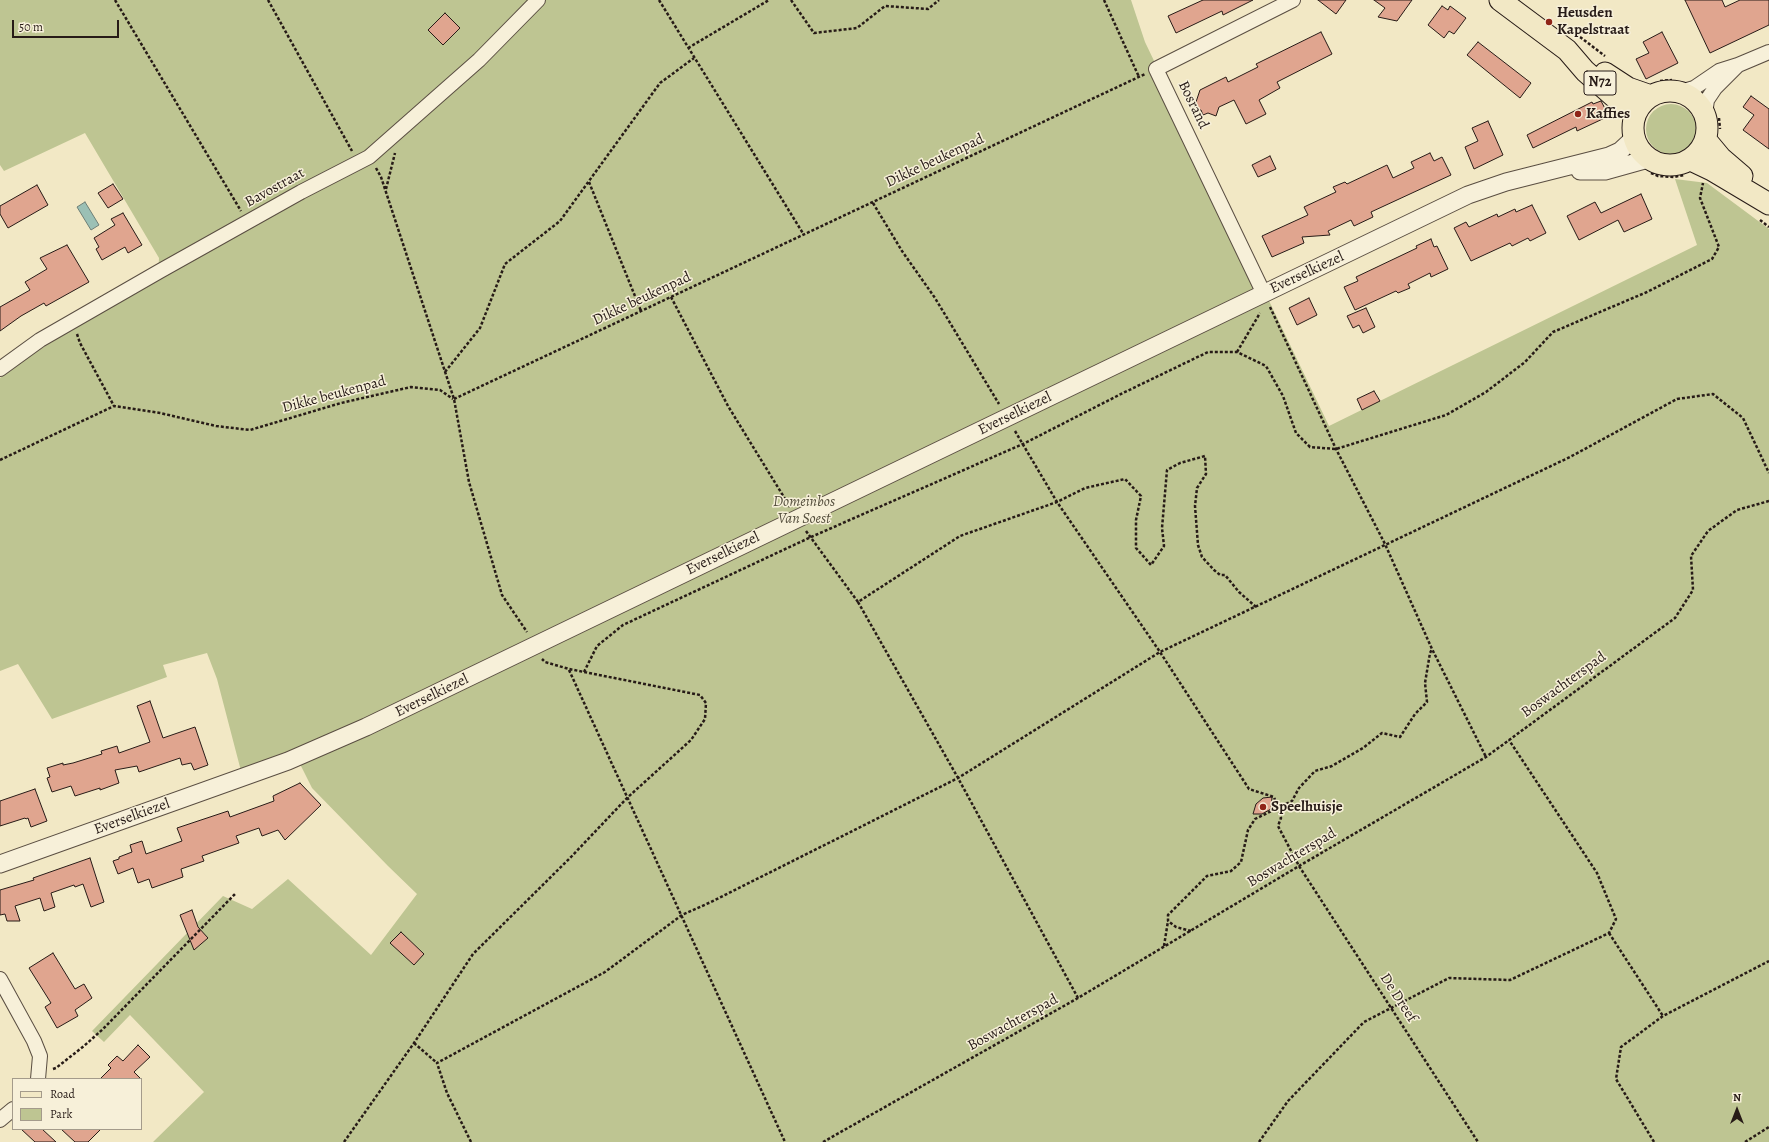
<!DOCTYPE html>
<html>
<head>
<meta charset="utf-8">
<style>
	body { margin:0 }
	#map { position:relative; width:1769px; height:1142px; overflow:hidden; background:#f2e8c5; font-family:Alegreya,serif }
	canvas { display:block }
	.legend { position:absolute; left:12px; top:1078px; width:130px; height:52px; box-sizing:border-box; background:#f7f0d9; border:1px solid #a49b8b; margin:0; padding:5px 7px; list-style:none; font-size:12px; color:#271b17 }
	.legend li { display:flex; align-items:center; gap:8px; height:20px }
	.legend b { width:20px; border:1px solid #a49b8b }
	.north { position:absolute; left:1717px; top:1090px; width:40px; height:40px; -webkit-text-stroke:3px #f7f0d9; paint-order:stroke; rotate:0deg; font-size:11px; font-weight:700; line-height:16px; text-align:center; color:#271b17 }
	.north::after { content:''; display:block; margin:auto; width:14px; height:18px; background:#271b17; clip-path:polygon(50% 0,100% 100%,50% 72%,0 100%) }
	.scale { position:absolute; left:12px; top:20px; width:107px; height:18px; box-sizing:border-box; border:2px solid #271b17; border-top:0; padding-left:5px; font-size:12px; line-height:14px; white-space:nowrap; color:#271b17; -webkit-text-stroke:3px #f7f0d9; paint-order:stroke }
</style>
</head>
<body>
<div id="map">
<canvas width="1769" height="1142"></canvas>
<ul class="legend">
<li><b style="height:5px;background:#f2e8c5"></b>Road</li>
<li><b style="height:11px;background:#bec592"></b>Park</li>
</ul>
<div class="north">N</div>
<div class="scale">50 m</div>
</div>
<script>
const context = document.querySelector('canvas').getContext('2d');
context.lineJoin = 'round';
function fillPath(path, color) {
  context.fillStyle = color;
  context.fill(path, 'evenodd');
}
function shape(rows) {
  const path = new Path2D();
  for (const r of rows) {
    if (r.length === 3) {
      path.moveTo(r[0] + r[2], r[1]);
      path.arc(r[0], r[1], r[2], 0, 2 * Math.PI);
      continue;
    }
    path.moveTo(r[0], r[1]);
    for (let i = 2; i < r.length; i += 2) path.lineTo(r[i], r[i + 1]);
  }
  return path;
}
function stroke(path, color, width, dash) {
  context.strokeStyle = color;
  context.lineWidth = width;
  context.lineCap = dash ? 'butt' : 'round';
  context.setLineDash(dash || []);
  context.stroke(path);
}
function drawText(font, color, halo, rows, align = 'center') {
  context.font = font + ' Alegreya,serif';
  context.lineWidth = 3;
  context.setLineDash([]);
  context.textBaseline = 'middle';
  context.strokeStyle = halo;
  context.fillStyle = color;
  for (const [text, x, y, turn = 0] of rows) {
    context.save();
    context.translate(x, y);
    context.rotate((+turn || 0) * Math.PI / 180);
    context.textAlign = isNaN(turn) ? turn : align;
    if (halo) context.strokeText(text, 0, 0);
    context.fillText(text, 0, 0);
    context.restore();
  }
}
fillPath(shape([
	[0,0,1131,0,1145,42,1329,426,1697,245,1675,179,1707,183,1769,229,1769,1142,153,1142,204,1092,130,1015,104,1042,92,1031,223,896,252,909,288,879,371,955,417,894,388,866,312,788,300,764,241,771,217,679,207,653,163,665,167,677,52,719,18,664,0,671,0,378,22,360,158,278,159,258,85,133,4,171,0,165],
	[1671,129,25]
]), '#bec592');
const water = shape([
	[85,202,99,225,91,230,77,207,85,202]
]);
fillPath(water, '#9bc0b5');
stroke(water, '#6d7e76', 1);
const building = shape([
	[1203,0,1253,0,1223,15,1222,11,1176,33,1168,16,1203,0],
	[1318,0,1346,0,1336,14,1318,0],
	[1374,0,1412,0,1397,21,1378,17,1385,8,1374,0],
	[1685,0,1722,0,1725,7,1740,0,1769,0,1769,25,1710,53,1685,0],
	[1442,6,1448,10,1450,6,1466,18,1454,34,1449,31,1444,38,1428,25,1442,6],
	[445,13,460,28,443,45,428,30,445,13],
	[1321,32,1332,54,1277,82,1280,88,1259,100,1266,114,1246,124,1234,100,1219,107,1216,116,1208,113,1203,115,1201,110,1194,108,1200,90,1226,77,1228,82,1258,67,1256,64,1321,32],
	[1662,32,1678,63,1646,79,1636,59,1649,53,1643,42,1662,32],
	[1478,42,1531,83,1520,98,1467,55,1478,42],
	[1751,96,1769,109,1769,149,1743,130,1754,115,1743,107,1751,96],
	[1601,101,1609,116,1577,131,1576,127,1533,148,1527,135,1592,102,1593,104,1601,101],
	[1488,121,1503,155,1474,169,1465,147,1478,141,1472,128,1488,121],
	[1430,153,1434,161,1442,157,1451,175,1371,212,1373,217,1354,226,1351,220,1328,231,1330,235,1302,237,1304,243,1272,257,1262,236,1308,215,1304,207,1336,192,1333,187,1345,182,1347,184,1387,165,1393,178,1414,168,1411,162,1430,153],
	[1270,156,1276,169,1258,177,1252,165,1270,156],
	[113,184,123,199,108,208,98,193,113,184],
	[37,185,48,205,8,228,0,214,0,206,37,185],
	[1641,194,1652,219,1624,232,1618,220,1579,240,1567,216,1595,202,1601,213,1641,194],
	[1532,205,1546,233,1530,241,1528,238,1512,246,1510,243,1471,261,1454,228,1466,222,1469,227,1497,214,1498,217,1515,209,1516,212,1532,205],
	[123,213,142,245,128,253,125,247,102,260,96,249,99,247,94,238,115,225,111,219,123,213],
	[1431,239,1434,247,1437,246,1448,269,1431,277,1430,273,1408,284,1410,288,1398,293,1396,291,1355,310,1344,287,1358,281,1356,277,1417,248,1416,246,1431,239],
	[67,245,89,282,46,306,44,303,21,316,0,331,0,307,30,290,25,282,47,269,40,258,67,245],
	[1309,298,1317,315,1297,325,1289,308,1309,298],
	[1366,308,1375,327,1363,333,1359,325,1353,328,1347,316,1366,308],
	[1374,391,1380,401,1362,410,1357,399,1374,391],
	[150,701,163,738,195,727,208,765,194,770,191,763,182,765,180,758,139,772,137,766,115,770,119,783,100,790,100,788,75,796,71,786,52,792,47,778,50,777,47,768,63,763,63,765,73,763,102,754,101,751,117,746,119,753,150,742,137,706,150,701],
	[300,783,321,805,285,840,278,830,262,836,259,828,236,836,239,843,202,856,204,861,181,869,183,877,152,888,149,879,138,883,133,868,118,874,113,861,119,859,119,857,132,852,130,845,142,841,146,854,182,841,177,828,228,811,230,817,274,801,273,796,300,783],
	[35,789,47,821,31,827,28,818,26,819,25,818,0,826,0,801,35,789],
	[1272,797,1271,809,1262,814,1253,814,1256,804,1263,798,1272,797],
	[90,858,104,902,91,907,83,884,75,887,74,885,51,893,55,907,44,911,40,898,15,906,20,921,7,921,5,914,0,915,0,890,34,880,33,878,90,858],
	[192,910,198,927,208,938,194,950,180,915,192,910],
	[401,932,424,954,414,965,390,943,401,932],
	[53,953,75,989,84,984,92,998,75,1010,78,1016,57,1028,45,1007,51,1003,29,968,53,953],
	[138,1045,150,1057,134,1072,141,1079,100,1079,111,1068,108,1065,117,1056,123,1061,138,1045],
	[21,1129,42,1129,56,1142,35,1142,21,1129],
	[61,1129,101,1129,88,1142,75,1142,61,1129]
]);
fillPath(building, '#e0a58f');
stroke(building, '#271b17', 1);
const minor = shape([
	[1680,92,1694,88,1719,71,1738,65,1769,52],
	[1705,114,1707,100,1715,88,1737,66],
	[1264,294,1156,69,1293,0],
	[0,369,40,340,160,271,301,192,369,157,479,60,538,0],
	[0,979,34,1041,40,1056,38,1079],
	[0,1120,13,1109]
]);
const tertiary = shape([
	[1580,171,1605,171,1648,159],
	[0,864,288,761,366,727,1468,195,1506,182,1609,156,1620,151,1634,138]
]);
const primary = shape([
	[1500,0,1567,50,1585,71,1635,115],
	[1605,73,1628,88,1651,96],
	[1670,128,37],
	[1706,140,1721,158,1742,176],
	[1691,160,1712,170,1769,204]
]);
stroke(minor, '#5a4e42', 16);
stroke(tertiary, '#5a4e42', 19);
stroke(primary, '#271b17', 23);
stroke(shape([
	[115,0,241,211],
	[268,0,352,151],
	[659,0,804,235],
	[791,0,814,33,857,28,885,6,928,9,939,0],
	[1104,0,1139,77],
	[1580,37,1605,56],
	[688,48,769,0],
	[1660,81,1672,80],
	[1719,118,1720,129],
	[376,168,381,177,454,399,469,482,502,595,527,632],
	[1651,173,1658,176,1674,177,1684,175],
	[589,182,641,311],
	[386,189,395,153],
	[873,203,902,251,935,298,999,404],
	[1760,220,1769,227],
	[671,297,728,406,790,507],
	[1270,307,1336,449,1385,544,1432,649,1486,757],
	[77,334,80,343,114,406],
	[1237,352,1260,313],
	[445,372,480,328,505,264,560,221,660,83,694,58],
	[454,399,1145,74],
	[1015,431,1057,502,1160,652,1249,789,1274,797,1281,818,1278,826,1299,866,1478,1142],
	[0,460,114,406,160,413,216,426,250,430,341,403,411,387,440,390,453,399],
	[806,531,858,602],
	[569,670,785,1142],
	[584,672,597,646,623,625,811,537,1023,444,1123,393,1208,352,1237,352,1266,366,1283,396,1296,433,1310,447,1336,449,1446,415,1486,392,1525,362,1553,332,1647,292,1712,259,1719,247,1700,198,1703,183],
	[1191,931,1176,927,1168,921,1168,915,1207,876,1231,871,1241,862,1248,830,1255,819,1292,801,1299,788,1315,771,1332,766,1363,748,1382,733,1400,737,1415,714,1427,702,1425,683,1430,653,1432,649],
	[1609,933,1663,1016],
	[1164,946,1168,921],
	[1078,998,958,778,858,602,960,536,1057,502,1085,488,1125,479,1141,496,1136,520,1136,548,1151,565,1164,546,1162,528,1167,470,1180,463,1205,456,1206,474,1197,488,1195,506,1198,545,1202,557,1214,570,1220,575,1225,575,1239,592,1256,607],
	[414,1043,437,1063],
	[53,1069,56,1068,84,1046,103,1029,235,894],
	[344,1142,414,1043,473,954,571,857,627,798,691,740,705,719,706,703,700,695,569,669,545,662,542,659],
	[471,1142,447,1093,437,1063,605,972,682,915,711,902,958,778,1160,652,1570,457,1677,399,1713,394,1743,418,1769,473],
	[823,1142,1078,998,1299,866,1486,757,1675,618,1693,590,1691,556,1708,531,1737,510,1769,501],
	[1259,1142,1288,1101,1364,1022,1449,978,1510,980,1609,933,1616,919,1597,873,1509,740],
	[1654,1142,1616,1079,1621,1047,1663,1016,1769,961],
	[1745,1142,1769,1127]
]), '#271b17', 2.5, [3, 2]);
stroke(minor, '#f7f0d9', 14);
stroke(tertiary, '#f7f0d9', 17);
stroke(primary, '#f2e8c5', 21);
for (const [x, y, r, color] of [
	[1549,22,4,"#8f2418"],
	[1578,114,4,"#8f2418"],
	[1263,807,4,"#8f2418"]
]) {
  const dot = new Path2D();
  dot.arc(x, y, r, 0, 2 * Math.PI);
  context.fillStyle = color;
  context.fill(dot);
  stroke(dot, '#f7f0d9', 1.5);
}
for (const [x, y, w] of [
	[1600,83,32]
]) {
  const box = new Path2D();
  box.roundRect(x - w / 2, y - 12, w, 24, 3);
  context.fillStyle = '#f7f0d9';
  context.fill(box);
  stroke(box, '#271b17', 1);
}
drawText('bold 14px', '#271b17', null, [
	["N72",1600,83]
]);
drawText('bold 15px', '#271b17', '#f7f0d9', [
	["Heusden",1557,13],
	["Kapelstraat",1557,30],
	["Kaffies",1586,114],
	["Speelhuisje",1271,807]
], 'left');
drawText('15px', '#271b17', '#f7f0d9', [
	["Bosrand",1193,105,64],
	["Dikke beukenpad",935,161,-25],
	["Bavostraat",275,188,-29],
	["Everselkiezel",1307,273,-25],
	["Dikke beukenpad",642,299,-25],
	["Dikke beukenpad",334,395,-15],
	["Everselkiezel",1015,414,-26],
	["Everselkiezel",723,554,-26],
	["Boswachterspad",1564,685,-36],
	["Everselkiezel",432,696,-26],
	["Everselkiezel",132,817,-20],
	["Boswachterspad",1292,858,-31],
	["De Dreef",1398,998,57],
	["Boswachterspad",1013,1023,-29]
]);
drawText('italic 15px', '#544e3c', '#f7f0d9', [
	["Domeinbos",804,502],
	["Van Soest",804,519]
]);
</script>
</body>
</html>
